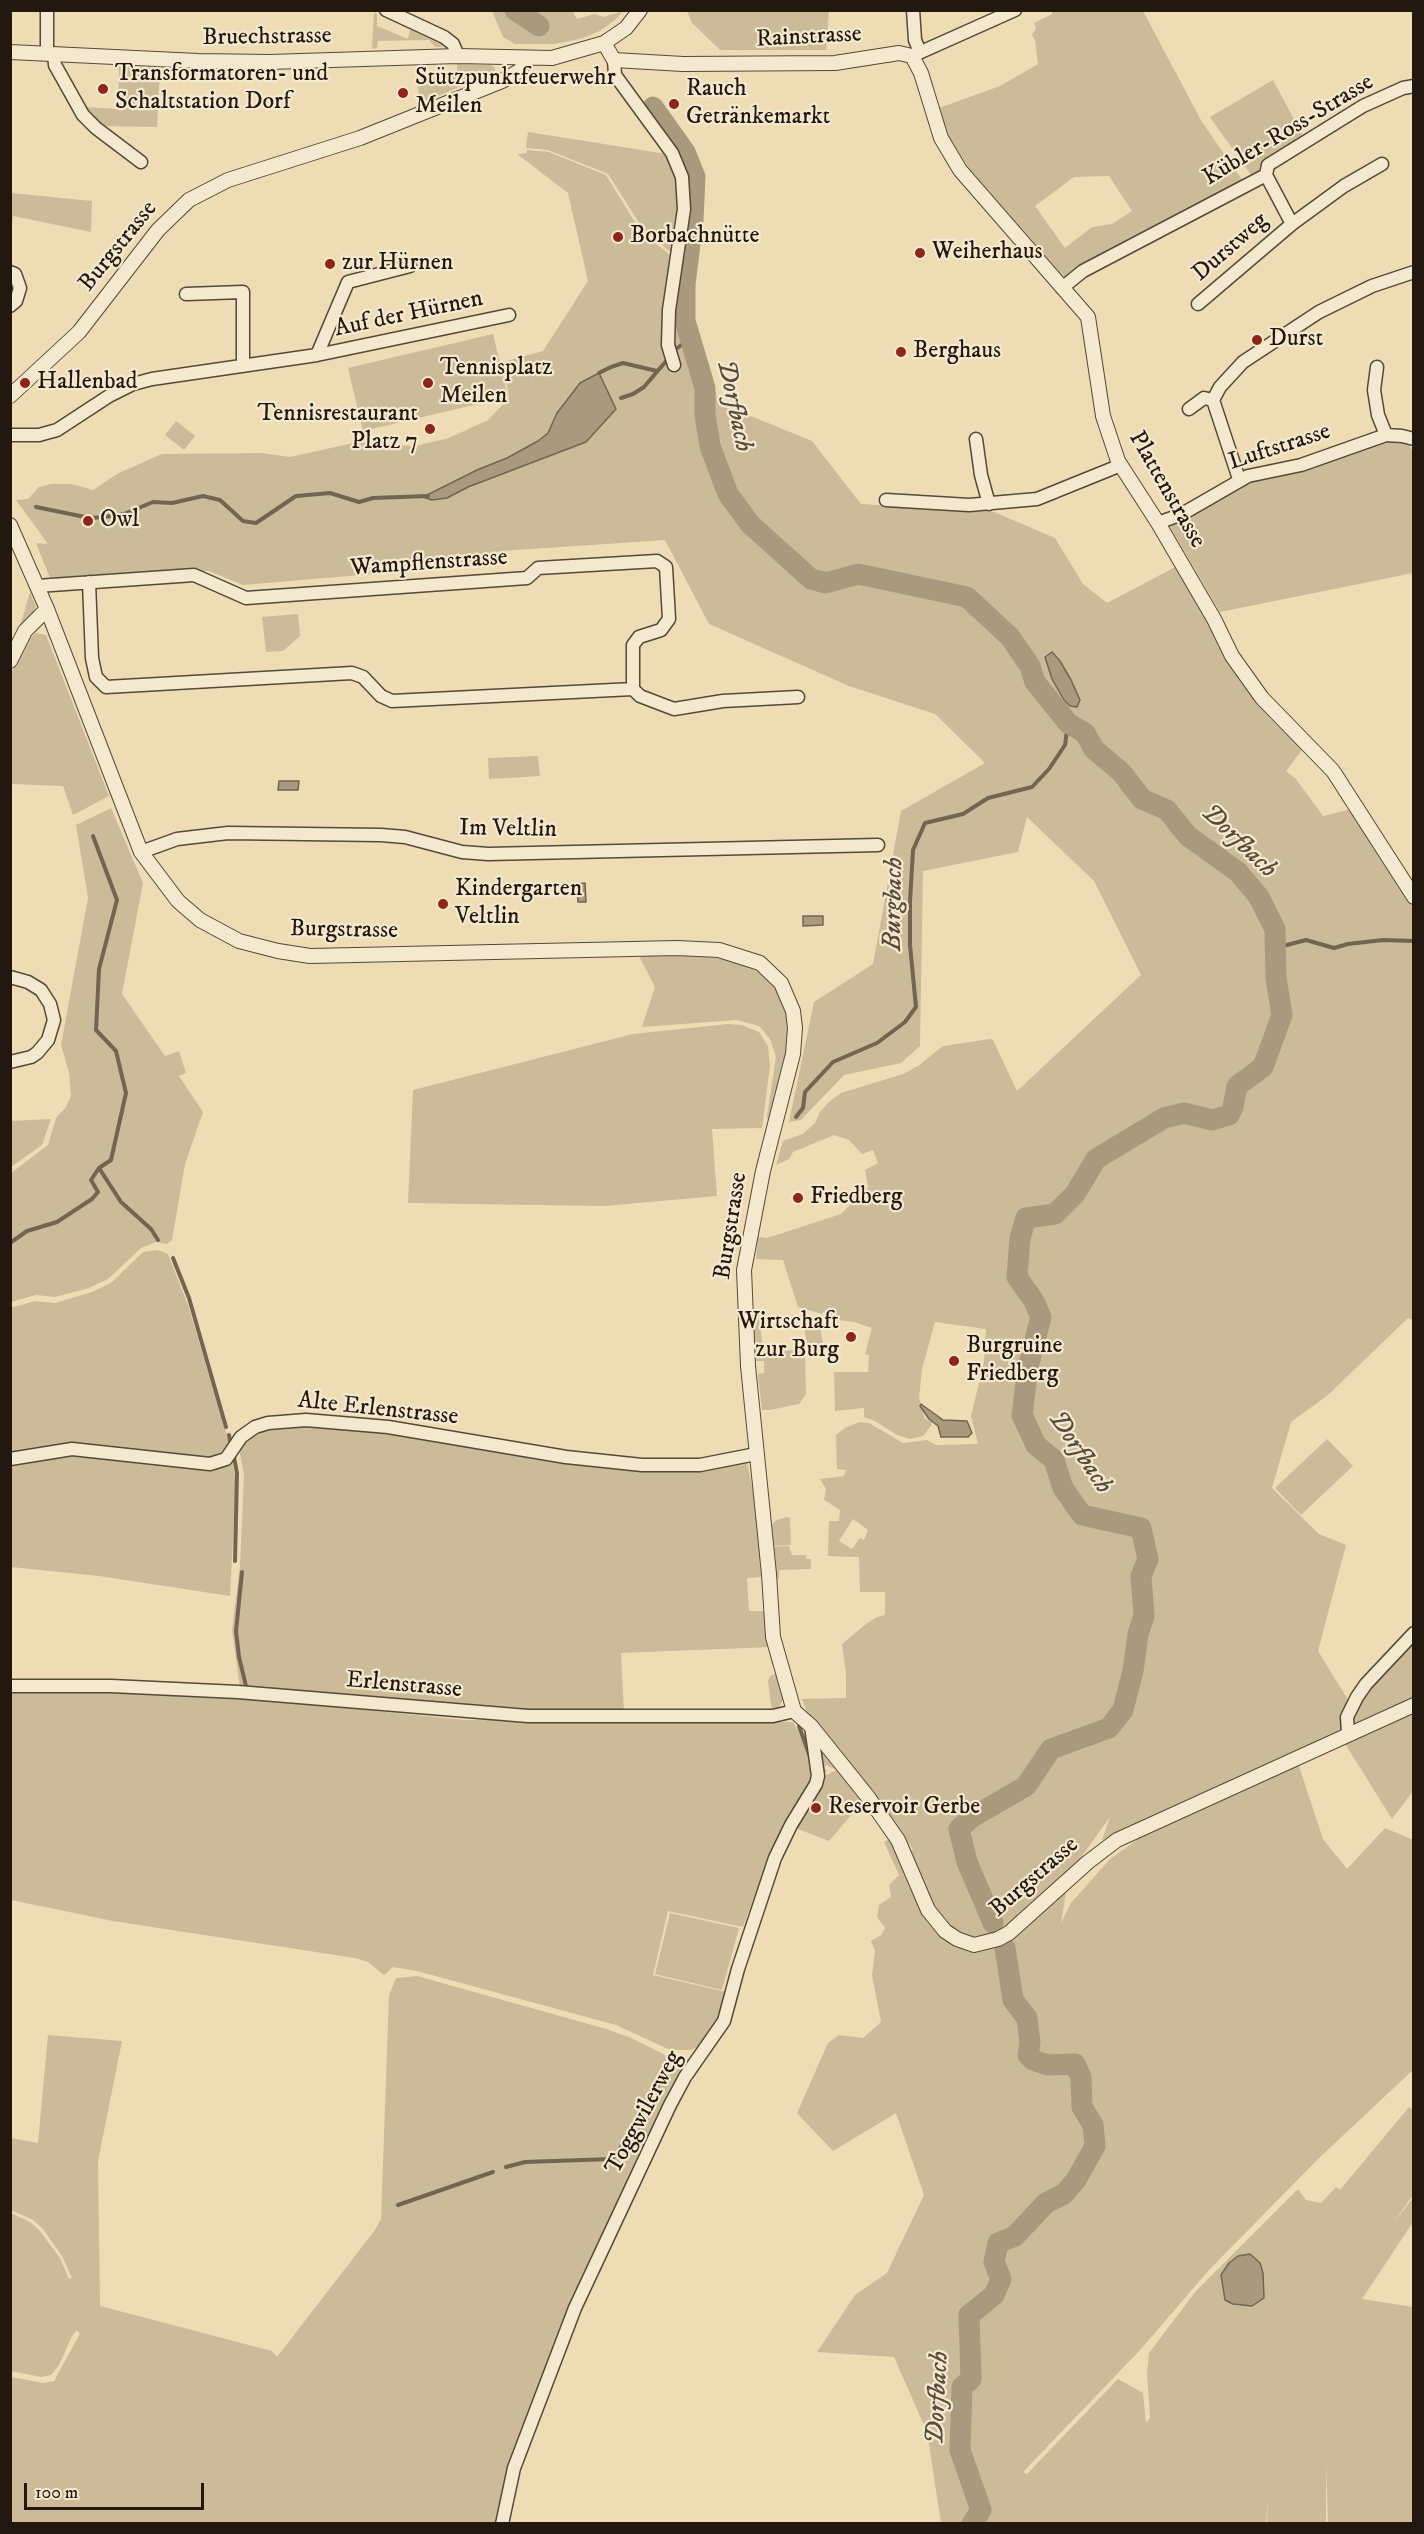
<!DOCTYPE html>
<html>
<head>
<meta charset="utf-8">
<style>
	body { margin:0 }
	#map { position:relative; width:1424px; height:2534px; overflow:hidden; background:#eedcb5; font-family:"IM FELL DW Pica",serif }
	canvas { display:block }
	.frame { position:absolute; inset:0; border:12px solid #22180f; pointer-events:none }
	.scale { position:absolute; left:24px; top:2483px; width:180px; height:27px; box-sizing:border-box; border:3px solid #22180f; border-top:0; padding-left:8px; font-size:18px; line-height:21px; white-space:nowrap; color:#22180f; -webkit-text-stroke:4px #f4e8cf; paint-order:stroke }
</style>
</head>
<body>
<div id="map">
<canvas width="1424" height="2534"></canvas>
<div class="frame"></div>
<div class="scale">100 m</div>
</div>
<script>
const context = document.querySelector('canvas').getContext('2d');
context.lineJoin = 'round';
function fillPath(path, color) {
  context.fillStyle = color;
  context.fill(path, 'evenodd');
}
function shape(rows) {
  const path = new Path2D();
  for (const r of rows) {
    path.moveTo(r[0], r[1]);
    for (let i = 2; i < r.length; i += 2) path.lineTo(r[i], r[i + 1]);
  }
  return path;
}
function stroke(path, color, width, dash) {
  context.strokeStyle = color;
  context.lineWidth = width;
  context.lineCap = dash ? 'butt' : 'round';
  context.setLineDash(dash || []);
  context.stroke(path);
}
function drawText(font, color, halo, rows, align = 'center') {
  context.font = font + ' "IM FELL DW Pica",serif';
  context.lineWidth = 4.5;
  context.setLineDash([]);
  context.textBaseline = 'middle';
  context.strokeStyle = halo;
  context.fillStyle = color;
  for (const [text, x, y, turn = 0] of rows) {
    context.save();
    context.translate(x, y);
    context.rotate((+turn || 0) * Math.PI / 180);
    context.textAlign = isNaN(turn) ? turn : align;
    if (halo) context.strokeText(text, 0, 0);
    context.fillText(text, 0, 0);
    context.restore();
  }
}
fillPath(shape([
	[492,11,572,11,577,19,594,14,604,17,623,11,615,20,600,31,580,39,554,44,515,44,503,37],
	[687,11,829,11,826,50,720,50,692,23],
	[1052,11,1143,11,1202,122,1243,181,1064,277,969,168,949,137,939,108,1000,86,1038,64,1035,40,1032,35,1036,28,1034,23,1052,14],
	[1109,176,1132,211,1112,224,1092,227,1065,248,1035,206,1074,177],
	[374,12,377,14,377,26,408,39,410,30,440,44,442,47,435,47,429,40,378,41,377,48,372,49],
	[457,64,491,65,495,68,495,72,419,104,418,78,457,77],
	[119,66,160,68,157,127,100,126,84,107,118,109],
	[1273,80,1303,136,1262,162,1259,171,1251,175,1210,117],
	[528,132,667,154,674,168,682,208,674,255,643,229,608,174,548,150,526,148],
	[527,150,549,152,606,175,641,232,669,254,719,403,812,441,861,504,994,512,1055,538,1083,584,1107,603,1179,565,1204,610,1304,747,1286,771,1296,779,1323,816,1351,809,1413,908,1413,1320,1408,1318,1328,1395,1291,1422,1272,1488,1319,1534,1346,1545,1318,1651,1350,1703,1341,1728,1333,1737,1102,1840,1110,1817,1069,1874,1061,1923,1071,1903,1110,1859,1145,1834,1298,1763,1323,1839,1347,1869,1385,1828,1413,1840,1413,2070,1318,2159,1208,2271,1142,2348,1023,2472,1027,2474,1118,2379,1143,2393,1146,2423,1150,2418,1147,2373,1149,2353,1196,2291,1298,2189,1306,2200,1321,2203,1336,2187,1340,2190,1409,2107,1414,2111,1413,2195,1393,2223,1413,2198,1413,2222,1362,2299,1413,2307,1413,2523,1328,2523,1326,2464,1326,2523,1267,2523,1268,2498,1266,2523,1062,2524,1061,2520,1060,2524,941,2523,927,2432,894,2357,817,2352,855,2295,887,2273,924,2195,896,2113,833,2151,797,2113,828,2043,839,2035,863,2038,881,2022,872,1975,875,1951,871,1941,881,1935,885,1928,877,1917,879,1905,891,1897,889,1885,899,1875,884,1842,891,1838,903,1855,913,1850,874,1793,807,1712,802,1699,846,1698,846,1674,842,1644,866,1624,877,1617,885,1615,885,1592,860,1592,859,1557,828,1556,829,1521,839,1521,840,1510,824,1500,826,1489,820,1479,844,1476,846,1470,837,1469,836,1435,845,1428,859,1422,869,1423,903,1443,927,1440,936,1445,978,1444,971,1416,984,1362,986,1329,935,1322,922,1369,919,1398,925,1419,932,1422,931,1426,923,1436,910,1439,897,1435,875,1421,864,1417,864,1408,835,1411,834,1372,868,1372,869,1355,865,1354,872,1328,854,1322,824,1318,826,1313,824,1311,822,1314,798,1307,783,1260,756,1259,758,1237,767,1238,841,1214,868,1187,865,1170,878,1163,873,1150,862,1154,849,1140,834,1135,793,1152,789,1159,776,1165,783,1141,803,1134,815,1123,820,1112,829,1102,841,1093,903,1074,918,1066,943,1046,990,1039,993,1040,1017,1091,1141,975,1094,881,1027,817,1018,852,923,871,920,1046,901,1063,844,1075,801,1120,789,1122,814,1002,873,964,901,811,985,763,935,714,849,686,709,624,665,540,501,551,454,567,243,585,209,571,146,571,50,578,36,543,48,544,16,500,28,499,39,487,51,484,72,484,93,490,117,474,162,454,262,453,290,457,367,440,389,445,415,446,449,438,488,420,509,398,503,362,543,351,588,281,568,193,517,154,527,153],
	[853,1519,868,1530,864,1540,860,1538,852,1549,839,1541],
	[11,193,92,201,91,232,13,216,11,231],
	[493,334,508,397,363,431,348,368],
	[176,421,195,436,184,450,165,435],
	[1389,441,1410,446,1413,454,1413,573,1220,612,1170,527,1207,507,1245,482],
	[30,592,36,606,34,611,20,626],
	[298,614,300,636,283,651,266,652,262,617],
	[36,633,46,635,109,796,73,815,63,786,11,784,11,674,25,643],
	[538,756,540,776,489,779,488,758],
	[111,808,143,883,122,994,165,1056,179,1051,186,1073,179,1076,203,1112,185,1164,172,1240,167,1244,156,1242,141,1248,108,1279,89,1288,55,1297,36,1295,11,1302,11,1173,48,1145,56,1118,66,1107,71,1096,69,1073,61,1045,88,898,76,825],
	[696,955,741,962,760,973,774,987,783,1001,786,1015,788,1037,785,1062,769,1126,767,1116,776,1057,770,1039,759,1026,737,1020,642,1027,655,987,639,956],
	[728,1024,742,1025,759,1032,768,1046,770,1066,762,1128,712,1129,717,1196,604,1206,408,1203,413,1090,633,1034],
	[51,1119,42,1145,11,1167,11,1121],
	[158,1250,168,1254,188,1305,229,1442,222,1457,209,1462,88,1448,11,1456,10,1308,35,1301,55,1303,92,1292,111,1283,143,1252],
	[759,1313,763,1351,801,1350,802,1355,805,1355,806,1394,799,1404,770,1410,762,1410,758,1374,764,1373,764,1361,756,1361,752,1322,752,1314],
	[802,1320,820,1326,825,1355,810,1355],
	[309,1422,701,1469,747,1462,759,1520,765,1568,761,1577,747,1578,749,1611,765,1611,771,1647,621,1653,624,1712,525,1710,240,1688,232,1630,240,1566,244,1475,238,1444,266,1426],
	[1327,1439,1353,1466,1301,1515,1275,1488],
	[73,1451,209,1466,231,1457,236,1480,230,1596,99,1576,11,1567,11,1462],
	[786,1517,790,1518,791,1545,773,1546,771,1526,775,1521],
	[789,1546,792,1555,806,1555,806,1559,811,1559,811,1569,779,1570,779,1579,776,1579,773,1547],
	[1413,1638,1413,1701,1359,1725,1355,1723,1352,1720,1354,1707],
	[778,1673,784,1698,778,1709,773,1710,771,1705,768,1681,770,1676],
	[111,1689,237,1697,465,1720,793,1722,804,1741,810,1762,810,1780,805,1794,790,1812,767,1861,743,1927,668,1911,653,1975,726,1992,722,2015,706,2044,690,2050,676,2050,668,2049,616,2025,417,1971,393,1967,384,1975,368,1962,355,1958,113,1921,11,1900,11,1690],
	[1413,1711,1413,1791,1392,1819,1344,1742],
	[818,1745,864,1800,829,1841,793,1827,806,1812,813,1810,816,1806,815,1798,823,1777,836,1770,826,1765,824,1768,827,1771,822,1775],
	[670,1913,739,1928,722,1990,655,1974],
	[417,1976,603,2028,629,2037,671,2058,691,2060,569,2311,499,2523,11,2523,11,2377,43,2383,54,2381,80,2334,77,2330,72,2336,59,2365,51,2375,41,2377,11,2371,11,2213,30,2222,39,2230,60,2258,69,2279,72,2278,62,2256,43,2229,33,2220,11,2210,11,2138,38,2143,48,2035,122,2041,98,2161,100,2306,272,2351,277,2357,375,2230,381,2219,389,1995,396,1978]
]), '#cbbb99');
const water = shape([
	[599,373,616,409,586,442,468,487,447,498,432,500,423,497,477,470,507,458,538,441,548,433,557,413,580,383,599,373],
	[1052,652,1060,661,1071,680,1080,700,1077,707,1070,706,1064,700,1052,679,1045,657,1052,652],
	[279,781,299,781,298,790,278,790,279,781],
	[585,883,586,902,578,902,577,884,585,883],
	[803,916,823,916,823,925,803,926,803,916],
	[921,1404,943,1420,967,1421,972,1433,968,1437,941,1437,938,1426,929,1419,920,1406,921,1404],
	[1250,2254,1260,2263,1263,2273,1264,2298,1252,2306,1233,2304,1225,2300,1221,2275,1229,2263,1238,2256,1250,2254]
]);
fillPath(water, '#a9997d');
stroke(water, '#736551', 1.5);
stroke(shape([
	[675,350,690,338],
	[599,373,611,367,623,363,657,371],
	[621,398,633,394,644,387,667,360],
	[36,507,90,518,104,517,124,514,153,502,172,503,203,496,220,500,243,521,256,523,296,496,330,493,359,502,373,498,428,496],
	[1275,948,1306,940,1334,948,1348,944,1383,940,1414,941],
	[796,1117,803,1108,805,1092,833,1062,877,1043,905,1022,916,1007,910,945,910,901,913,850,925,823,963,814,988,798,1032,787,1049,769,1065,745,1068,723],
	[99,1168,121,1202,151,1229,158,1240],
	[10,1243,27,1231,57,1222,92,1199,98,1192,91,1180,99,1168,111,1160,126,1093,116,1051,96,1030,99,969,117,900,93,836],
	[173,1258,189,1298,226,1427],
	[229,1435,231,1446],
	[234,1457,237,1473,235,1561],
	[242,1572,236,1631,239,1657,246,1686],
	[799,1726,809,1754],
	[618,2152,666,2072],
	[506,2167,525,2162,612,2159,615,2155],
	[398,2205,493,2172]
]), '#736551', 4);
stroke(shape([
	[515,10,539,26],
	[653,107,685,152,695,177,693,220,685,284,685,321,705,388,705,415,710,446,728,494,750,524,811,579,826,583,858,574,967,597,1010,637,1030,666,1035,682,1068,723,1085,733,1094,749,1122,773,1142,799,1167,810,1188,836,1238,872,1259,897,1275,929,1276,978,1282,1015,1263,1067,1237,1086,1233,1107,1229,1115,1212,1120,1184,1113,1164,1118,1096,1159,1075,1194,1055,1214,1026,1218,1020,1238,1017,1277,1034,1301,1041,1317,1028,1367,1022,1415,1036,1445,1054,1460,1063,1488,1082,1515,1141,1528,1148,1559,1141,1576,1144,1616,1138,1634,1133,1671,1123,1710,1109,1728,1051,1749,1026,1786,971,1818,959,1829,967,1862,993,1923],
	[972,2524,981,2510,960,2450,962,2387,971,2379,969,2315,994,2295,1001,2279,994,2262,998,2243,1015,2236,1046,2203,1064,2194,1076,2180,1095,2146,1093,2125,1082,2107,1081,2077,1075,2064,1048,2065,1033,2060,1028,2055,1030,2043,1027,2018,1013,2000,1005,1948]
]), '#a9997d', 21);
const minor = shape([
	[386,10,444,37,453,44,458,56],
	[913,10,915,40,920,52],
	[47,54,47,10],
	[54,54,55,65,83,115,96,128,141,162],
	[912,56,1015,10],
	[614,60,615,75,672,153,682,177,684,209,669,310,668,345,674,365],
	[1266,175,1292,224],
	[10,272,15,274,20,288,16,301,10,306],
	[1062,288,1083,271,1266,175,1268,165,1363,106,1403,88,1414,86],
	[186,294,243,292,243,366],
	[1198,304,1292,224,1344,186,1382,164],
	[317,355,348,282,410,266],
	[1377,367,1374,390,1378,415,1386,435],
	[1189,409,1204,398,1213,400],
	[10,435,39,435,57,430,109,396,133,384,152,379,317,355,509,315],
	[976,439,981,475,989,504],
	[1239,479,1213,400,1220,387,1243,362,1319,312,1372,286,1414,272],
	[886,500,969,505,1037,499,1121,465],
	[1158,523,1182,514,1248,476,1301,465,1386,435,1402,436,1414,439],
	[89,582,92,658,96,677,106,687,352,673,363,677,381,696,392,701,633,689],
	[37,586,194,575,246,598,527,578,538,568,657,561,666,567,669,619,661,630,639,637,633,645,633,689,640,696,674,709,723,701,798,697],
	[141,852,177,839,228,833,381,835,405,837,462,852,488,854,878,845],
	[10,977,28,982,41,990,50,1004,54,1020,48,1040,37,1053,31,1057,10,1062],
	[10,1459,72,1449,210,1464,226,1459,241,1437,255,1427,268,1423,306,1420,388,1427,566,1457,642,1465,700,1465,756,1454],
	[10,1686,111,1686,238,1692,528,1716,773,1716,794,1711],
	[1348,1734,1347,1717,1357,1697,1366,1684,1414,1633],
	[502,2524,514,2468,575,2308,670,2105,685,2077,724,2021,738,1969,775,1858,791,1825,816,1784,818,1776,811,1726]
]);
const tertiary = shape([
	[604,43,614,60,683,64,835,63,899,53,912,56,921,73,941,138,960,170,1088,317,1103,416,1118,461,1158,523,1214,619,1232,656,1262,698,1333,771,1414,897],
	[10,52,198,61,269,62,458,56,552,58,604,43,626,28,640,10],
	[10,396,79,332,158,230,189,200,228,180,360,138,502,81,521,70,525,58],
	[10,525,47,609,141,852,178,901,200,920,239,941,278,951,310,956,677,948,719,950,760,963,781,983,793,1011,795,1028,793,1054,763,1171,744,1270,748,1366,769,1574,773,1637,794,1711,811,1726,868,1797,898,1840,928,1910,945,1931,957,1939,974,1945,998,1939,1009,1933,1088,1862,1117,1840,1414,1705],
	[10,661,25,631,47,609]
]);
stroke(minor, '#554938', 15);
stroke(tertiary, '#554938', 16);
stroke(minor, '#f4e8cf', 12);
stroke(tertiary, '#f4e8cf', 14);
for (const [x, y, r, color] of [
	[103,89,6,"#8f2418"],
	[403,93,6,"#8f2418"],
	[674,104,6,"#8f2418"],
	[618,237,6,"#8f2418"],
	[920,253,6,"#8f2418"],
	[330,264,6,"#8f2418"],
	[1257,340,6,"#8f2418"],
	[901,352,6,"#8f2418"],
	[25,383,6,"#8f2418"],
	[428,383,6,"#8f2418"],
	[430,429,6,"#8f2418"],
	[88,521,6,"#8f2418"],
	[443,904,6,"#8f2418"],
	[798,1198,6,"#8f2418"],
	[851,1337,6,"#8f2418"],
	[954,1361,6,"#8f2418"],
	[816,1808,6,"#8f2418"]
]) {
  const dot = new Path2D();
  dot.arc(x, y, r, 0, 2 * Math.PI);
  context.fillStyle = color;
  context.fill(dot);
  stroke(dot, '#f4e8cf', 2);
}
drawText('24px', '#22180f', '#f4e8cf', [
	["Bruechstrasse",267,38,-1],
	["Rainstrasse",809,38,-3],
	["Kübler-Ross-Strasse",1289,131,-31],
	["Burgstrasse",119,247,-51],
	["Durstweg",1231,248,-41],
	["Auf der Hürnen",409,315,-12],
	["Luftstrasse",1280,448,-18],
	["Plattenstrasse",1166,490,60],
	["Wampflenstrasse",429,564,-4],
	["Im Veltlin",508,830,1],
	["Burgstrasse",344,931,1],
	["Burgstrasse",732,1226,-81],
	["Alte Erlenstrasse",378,1410,6],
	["Erlenstrasse",404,1686,5],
	["Burgstrasse",1035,1878,-41],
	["Toggwilerweg",645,2113,-62]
]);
drawText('24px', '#22180f', '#f4e8cf', [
	["Transformatoren- und",115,75],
	["Schaltstation Dorf",115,103],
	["Stützpunktfeuerwehr",415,79],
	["Meilen",415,107],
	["Rauch",686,90],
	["Getränkemarkt",686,118],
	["Borbachnütte",630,237],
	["Weiherhaus",932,253],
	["zur Hürnen",342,264],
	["Durst",1269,340],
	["Berghaus",913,352],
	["Tennisplatz",440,369],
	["Meilen",440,397],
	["Hallenbad",37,383],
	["Tennisrestaurant",418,415,"right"],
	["Platz 7",418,443,"right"],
	["Owl",100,521],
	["Kindergarten",455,890],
	["Veltlin",455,918],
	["Friedberg",810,1198],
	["Wirtschaft",839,1323,"right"],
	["zur Burg",839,1351,"right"],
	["Burgruine",966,1347],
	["Friedberg",966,1375],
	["Reservoir Gerbe",828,1808]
], 'left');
drawText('italic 26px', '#584c3b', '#f4e8cf', [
	["Dorfbach",733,406,78],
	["Dorfbach",1238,842,44],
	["Burgbach",895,904,-89],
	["Dorfbach",1079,1453,56],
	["Dorfbach",939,2398,-87]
]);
</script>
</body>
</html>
